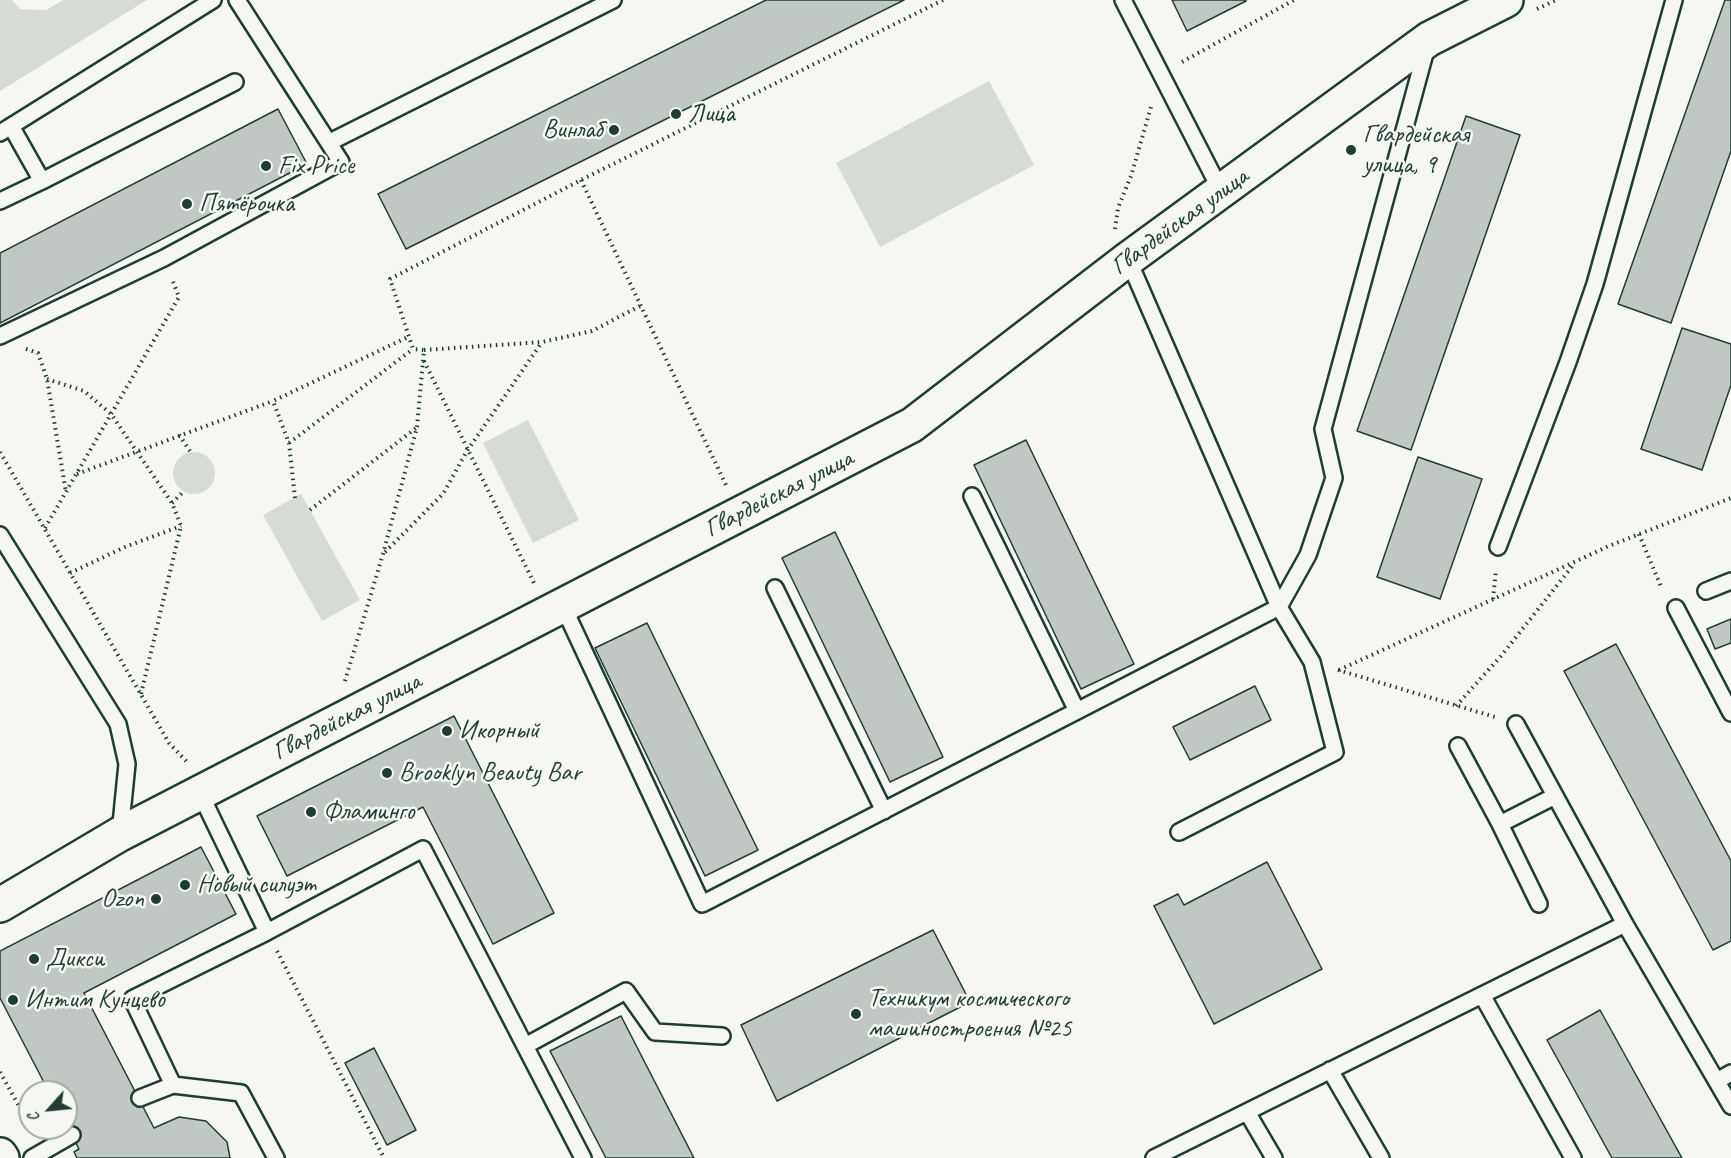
<!DOCTYPE html>
<html>
<head>
<meta charset="utf-8">
<style>
	body { margin:0 }
	#map { position:relative; width:1731px; height:1158px; overflow:hidden; background:#f6f6f2; font-family:Caveat,sans-serif }
	canvas { display:block }
	.north { position:absolute; left:18px; top:1080px; width:60px; height:60px; box-sizing:border-box; background:#f6f6f2; border:2px solid #a0aca6; border-radius:50%; rotate:243deg; font-size:16px; font-weight:700; line-height:24px; text-align:center; color:#1f3d34 }
	.north::after { content:''; display:block; margin:auto; width:21px; height:27px; background:#1f3d34; clip-path:polygon(50% 0,100% 100%,50% 72%,0 100%) }
</style>
</head>
<body>
<div id="map">
<canvas width="1731" height="1158"></canvas>
<div class="north">С</div>
</div>
<script>
const context = document.querySelector('canvas').getContext('2d');
context.lineJoin = 'round';
function fillPath(path, color) {
  context.fillStyle = color;
  context.fill(path, 'evenodd');
}
function shape(rows) {
  const path = new Path2D();
  for (const r of rows) {
    if (r.length === 3) {
      path.moveTo(r[0] + r[2], r[1]);
      path.arc(r[0], r[1], r[2], 0, 2 * Math.PI);
      continue;
    }
    path.moveTo(r[0], r[1]);
    for (let i = 2; i < r.length; i += 2) path.lineTo(r[i], r[i + 1]);
  }
  return path;
}
function stroke(path, color, width, dash) {
  context.strokeStyle = color;
  context.lineWidth = width;
  context.lineCap = dash ? 'butt' : 'round';
  context.setLineDash(dash || []);
  context.stroke(path);
}
function drawText(font, color, halo, rows, align = 'center') {
  context.font = font + ' Caveat,sans-serif';
  context.lineWidth = 5;
  context.setLineDash([]);
  context.textBaseline = 'middle';
  context.strokeStyle = halo;
  context.fillStyle = color;
  for (const [text, x, y, turn = 0] of rows) {
    context.save();
    context.translate(x, y);
    context.rotate((+turn || 0) * Math.PI / 180);
    context.textAlign = isNaN(turn) ? turn : align;
    if (halo) context.strokeText(text, 0, 0);
    context.fillText(text, 0, 0);
    context.restore();
  }
}
fillPath(shape([
	[0,0,12,0,20,9,46,10,63,0,147,0,0,91],
	[989,81,1034,165,880,247,836,163],
	[528,420,579,520,533,543,483,443],
	[194,473,21],
	[301,494,360,600,322,621,263,515]
]), '#d6dbd6');
const building = shape([
	[766,0,904,0,406,249,378,194,766,0],
	[1172,0,1245,0,1246,1,1187,31,1172,0],
	[1725,0,1731,0,1731,151,1671,323,1618,304,1725,0],
	[278,109,307,164,0,323,0,253,278,109],
	[1466,116,1520,135,1411,450,1357,431,1466,116],
	[1682,328,1731,344,1731,385,1702,470,1641,449,1682,328],
	[1026,440,1134,664,1081,689,974,465,1026,440],
	[1418,457,1482,479,1440,599,1377,577,1418,457],
	[835,532,943,757,890,782,782,558,835,532],
	[1731,619,1731,643,1715,649,1707,629,1731,619],
	[647,623,758,850,705,876,595,648,647,623],
	[1616,644,1731,861,1731,941,1713,950,1564,671,1616,644],
	[1255,686,1271,720,1190,760,1173,727,1255,686],
	[454,716,554,913,493,944,423,807,287,876,257,816,454,716],
	[201,847,236,914,84,993,154,1128,179,1117,206,1121,227,1142,230,1158,77,1158,74,1152,79,1149,66,1124,66,1092,49,1092,0,998,0,951,201,847],
	[1267,862,1322,969,1214,1024,1154,906,1178,894,1184,905,1267,862],
	[933,930,970,1002,777,1101,741,1025,933,930],
	[1600,1010,1682,1158,1612,1158,1547,1040,1600,1010],
	[621,1016,694,1158,606,1158,550,1051,621,1016],
	[374,1048,416,1130,387,1145,345,1063,374,1048]
]);
fillPath(building, '#c1c8c3');
stroke(building, '#1f3d34', 1.5);
const lane = shape([
	[1123,0,1221,191],
	[0,133,213,0],
	[330,142,613,0],
	[42,181,235,82],
	[0,201,42,181,11,126],
	[1128,259,1279,607,1312,662,1335,752,1179,832],
	[0,336,164,258,341,162,237,0],
	[972,496,1077,711],
	[0,535,118,724,127,764,120,834],
	[1498,547,1568,362,1595,284,1674,0],
	[775,588,884,811],
	[1706,591,1731,581],
	[563,606,702,904,1279,607,1308,555,1334,478,1323,429,1427,46],
	[1676,608,1731,713],
	[1516,724,1625,924,1731,1106],
	[1458,746,1500,824],
	[1539,904,1500,824,1555,796],
	[267,932,423,849,583,1158],
	[1482,995,1573,1158],
	[525,1046,626,991,655,1032,722,1036],
	[1330,1070,1381,1158],
	[1717,1081,1731,1073],
	[173,1085,132,999,267,932,200,793],
	[140,1098,173,1085,241,1093,276,1158],
	[1247,1112,1274,1158],
	[32,1158,72,1135],
	[1154,1158,1625,924]
]);
const secondary = shape([
	[0,905,120,834,912,425,1128,259,1429,39,1506,0],
	[0,1155,2,1158]
]);
stroke(lane, '#1f3d34', 20);
stroke(secondary, '#1f3d34', 38);
stroke(shape([
	[1537,9,1556,0],
	[1182,62,1294,0],
	[581,180,726,485],
	[1115,229,1118,208,1131,176,1151,107],
	[26,349,38,353,47,379,66,492],
	[424,350,542,342,592,331,640,306],
	[424,361,535,585],
	[47,379,84,391,111,414,172,503,181,526,141,694],
	[179,435,190,451],
	[289,443,413,349],
	[0,452,169,743,188,763],
	[77,474,273,401],
	[295,498,289,443,273,401,408,337],
	[172,503,183,492],
	[310,510,416,428],
	[45,528,179,297,172,279],
	[1639,534,1662,589],
	[385,552,443,494,467,451,542,342],
	[70,573,125,547,181,526],
	[1493,599,1496,570],
	[1338,670,1495,717],
	[1339,670,1609,546,1731,498],
	[345,681,383,554,417,427,424,350,413,349,390,279,581,180,943,0],
	[1456,706,1501,656,1574,564],
	[277,951,384,1158],
	[0,1072,30,1126]
]), '#1f3d34', 4, [1.5, 4.5]);
stroke(lane, '#f6f6f2', 15);
stroke(secondary, '#f6f6f2', 33);
for (const [x, y, r, color] of [
	[676,114,6,"#1f3d34"],
	[614,130,6,"#1f3d34"],
	[1351,150,6,"#1f3d34"],
	[266,166,6,"#1f3d34"],
	[187,204,6,"#1f3d34"],
	[447,731,6,"#1f3d34"],
	[387,773,6,"#1f3d34"],
	[311,812,6,"#1f3d34"],
	[185,885,6,"#1f3d34"],
	[156,899,6,"#1f3d34"],
	[34,959,6,"#1f3d34"],
	[13,1000,6,"#1f3d34"],
	[856,1014,6,"#1f3d34"]
]) {
  const dot = new Path2D();
  dot.arc(x, y, r, 0, 2 * Math.PI);
  context.fillStyle = color;
  context.fill(dot);
  stroke(dot, '#f6f6f2', 2);
}
drawText('26px', '#1f3d34', '#f6f6f2', [
	["Лица",688,114],
	["Винлаб",602,130,"right"],
	["Гвардейская",1363,135],
	["улица, 9",1363,165],
	["Fix Price",278,166],
	["Пятёрочка",199,204],
	["Икорный",459,731],
	["Brooklyn Beauty Bar",399,773],
	["Фламинго",323,812],
	["Новый силуэт",197,885],
	["Ozon",144,899,"right"],
	["Дикси",46,959],
	["Техникум космического",868,999],
	["машиностроения №25",868,1029],
	["Интим Кунцево",25,1000]
], 'left');
drawText('26px', '#1f3d34', '#f6f6f2', [
	["Гвардейская улица",1180,222,-36],
	["Гвардейская улица",779,494,-27],
	["Гвардейская улица",347,717,-27]
]);
</script>
</body>
</html>
